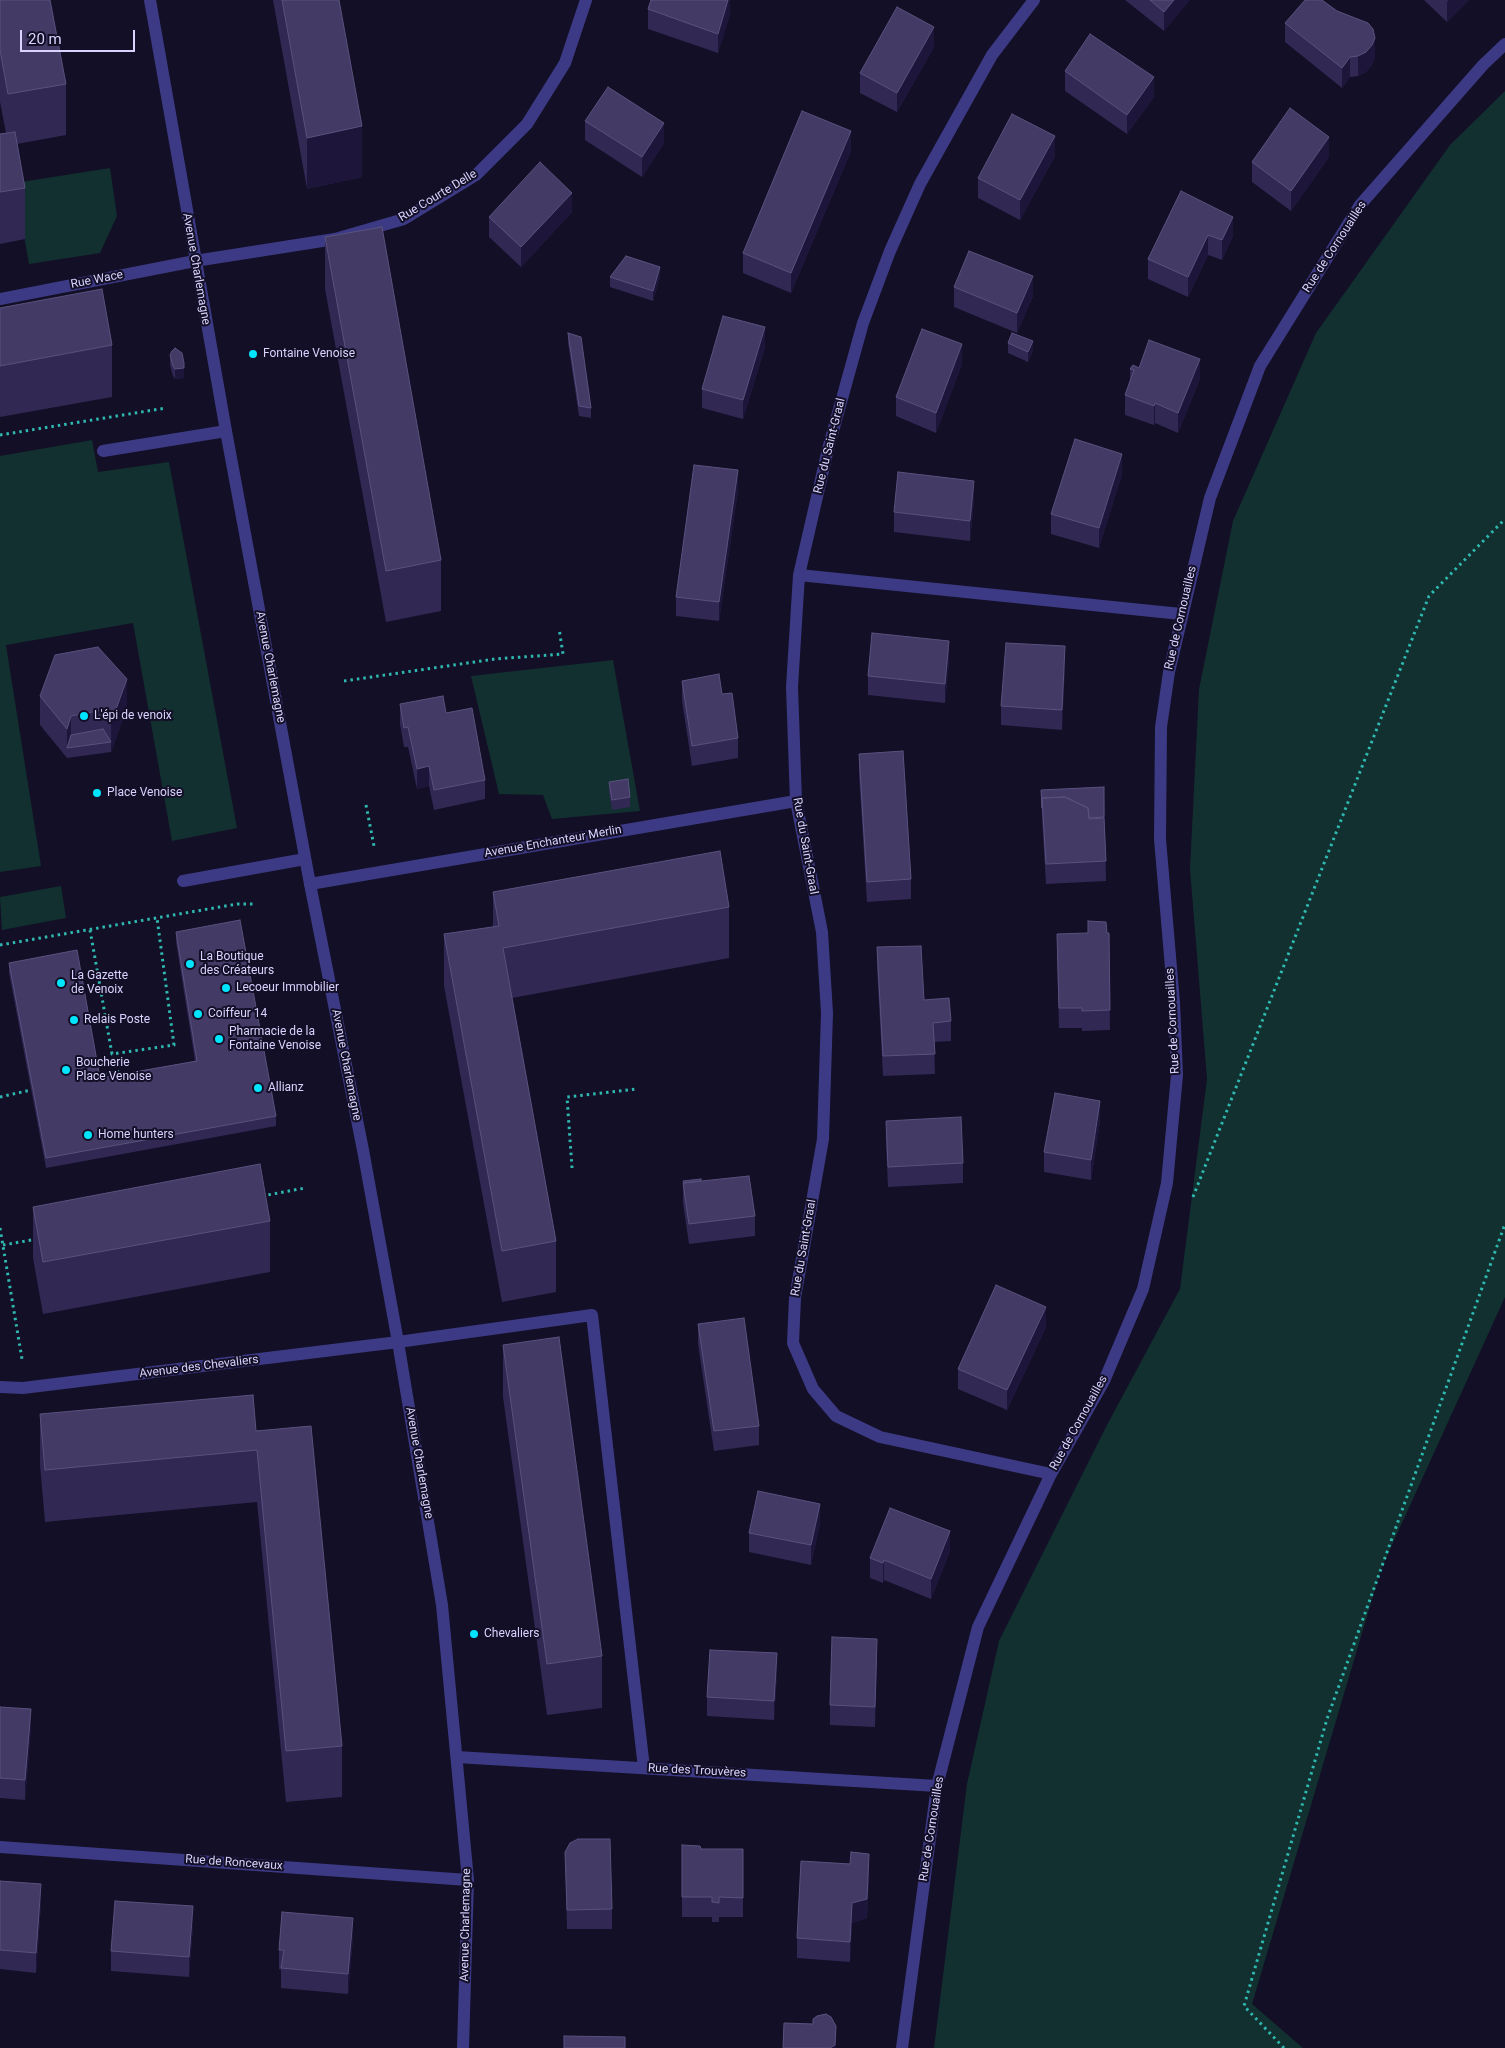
<!DOCTYPE html>
<html>
<head>
<meta charset="utf-8">
<style>
	body { margin:0 }
	#map { position:relative; width:1505px; height:2048px; overflow:hidden; background:#130f26; font-family:Roboto,sans-serif }
	canvas { display:block }
	.scale { position:absolute; left:20px; top:30px; width:115px; height:22px; box-sizing:border-box; border:2px solid #d9d4ff; border-top:0; padding-left:6px; font-size:15px; line-height:18px; white-space:nowrap; color:#d9d4ff; -webkit-text-stroke:4px #130f26; paint-order:stroke }
</style>
</head>
<body>
<div id="map">
<canvas width="1505" height="2048"></canvas>
<div class="scale">20 m</div>
</div>
<script>
const context = document.querySelector('canvas').getContext('2d');
context.lineJoin = 'round';
function fillPath(path, color) {
  context.fillStyle = color;
  context.fill(path, 'evenodd');
}
function shape(rows) {
  const path = new Path2D();
  for (const r of rows) {
    path.moveTo(r[0], r[1]);
    for (let i = 2; i < r.length; i += 2) path.lineTo(r[i], r[i + 1]);
  }
  return path;
}
function stroke(path, color, width, dash) {
  context.strokeStyle = color;
  context.lineWidth = width;
  context.lineCap = dash ? 'butt' : 'round';
  context.setLineDash(dash || []);
  context.stroke(path);
}
function drawText(font, color, halo, rows, align = 'center') {
  context.font = font + ' Roboto,sans-serif';
  context.lineWidth = 4;
  context.setLineDash([]);
  context.textBaseline = 'middle';
  context.strokeStyle = halo;
  context.fillStyle = color;
  for (const [text, x, y, turn = 0] of rows) {
    context.save();
    context.translate(x, y);
    context.rotate((+turn || 0) * Math.PI / 180);
    context.textAlign = isNaN(turn) ? turn : align;
    if (halo) context.strokeText(text, 0, 0);
    context.fillText(text, 0, 0);
    context.restore();
  }
}
fillPath(shape([
	[1505,91,1505,1297,1381,1569,1252,2004,1303,2048,934,2048,967,1784,999,1641,1107,1425,1180,1289,1207,1079,1190,869,1199,689,1233,521,1316,333,1450,145],
	[110,168,117,216,100,253,29,264,15,183],
	[92,440,98,472,169,462,237,828,172,841,133,623,6,645,41,866,0,872,0,456],
	[613,660,640,811,552,819,543,795,499,794,471,676],
	[61,886,66,918,2,930,0,897]
]), '#12302f');
stroke(shape([
	[0,435,166,408],
	[344,681,495,659,563,654,559,628],
	[366,805,374,846],
	[90,930,112,1054,174,1045,157,918],
	[0,945,237,904,254,904],
	[98,1076,118,1072,112,1054],
	[0,1097,31,1090],
	[572,1168,567,1097,636,1089],
	[262,1196,305,1188],
	[1193,1197,1429,596,1505,519],
	[0,1228,22,1359],
	[3,1245,37,1239],
	[1284,2048,1244,2006,1327,1719,1505,1224]
]), '#2fb8b0', 3, [2.5, 4]);
stroke(shape([
	[103,451,226,431],
	[183,881,305,859],
	[398,1342,592,1315,644,1768]
]), '#3d3a85', 12);
stroke(shape([
	[1034,0,992,55,920,184,890,251,863,323,828,449,799,575,792,687,796,801,822,932,827,1013,823,1139,795,1298,793,1343,813,1389,836,1416,880,1437,1051,1474],
	[0,299,195,261,335,239,404,219,476,175,527,124,565,63,586,0],
	[799,575,1181,614],
	[310,884,796,801],
	[0,1387,23,1388,398,1342],
	[457,1757,937,1786],
	[0,1847,468,1880],
	[902,2048,937,1786,978,1627,1051,1474,1104,1381,1143,1289,1167,1183,1177,1075,1174,1003,1160,839,1161,727,1169,672,1210,498,1260,366,1360,205,1483,65,1505,44]
]), '#3d3a85', 12);
stroke(shape([
	[150,0,226,431,310,884,363,1150,398,1342,442,1605,468,1880,463,2048]
]), '#3d3a85', 12);
fillPath(shape([
	[0,0,66,84,66,135,17,144,25,188,25,239,0,244,0,134,6,133,0,102],
	[273,0,339,0,362,177,307,189],
	[730,0,730,14,718,53,648,29,648,9],
	[1125,0,1190,0,1164,31],
	[1424,0,1469,0,1447,22],
	[1285,23,1375,57,1372,65,1366,72,1358,76,1350,77,1342,88,1285,42],
	[934,47,897,112,860,93,860,73],
	[1065,71,1154,97,1127,134,1065,91],
	[585,121,664,143,642,177,585,140],
	[851,151,791,293,743,273,743,253],
	[1055,156,1020,220,978,198,978,178],
	[1329,157,1291,211,1252,182,1252,162],
	[1181,191,1233,236,1222,260,1208,255,1188,297,1148,279,1148,259],
	[572,212,521,267,489,237,489,217],
	[325,237,441,560,441,611,386,622,325,289],
	[610,277,660,277,653,301,610,287],
	[954,287,1033,296,1017,333,954,307],
	[0,308,112,345,112,397,0,417],
	[568,333,591,408,591,418,579,416,568,343],
	[1008,343,1033,351,1028,362,1008,353],
	[765,347,743,419,702,408,702,389],
	[170,355,184,373,184,378,175,379,173,376,170,365],
	[962,364,936,433,896,416,896,397],
	[1139,368,1200,379,1178,433,1155,423,1154,425,1125,415,1125,395,1130,380,1130,369],
	[1122,474,1099,548,1051,534,1051,514],
	[738,490,719,621,676,616,676,597],
	[974,501,970,541,894,532,894,512],
	[949,661,945,703,868,695,868,676],
	[1065,666,1062,730,1001,725,1001,706],
	[682,681,722,694,738,738,738,758,692,766,682,701],
	[40,696,127,708,111,752,67,758,40,725],
	[400,704,446,713,485,780,485,799,434,810,429,786,417,789,408,747,404,747,400,724],
	[859,754,911,879,911,899,867,902,859,774],
	[609,782,630,797,630,807,612,810,609,792],
	[1104,787,1106,881,1046,884,1042,818,1041,790],
	[493,892,729,907,729,958,512,998,556,1241,556,1292,502,1302,444,986,444,934,493,927],
	[176,932,276,1116,276,1126,46,1168,9,973,9,963,100,1078,195,1061,176,942],
	[1107,933,1109,933,1110,1030,1082,1031,1082,1028,1059,1028,1057,953],
	[877,947,924,1000,951,1021,951,1041,934,1042,935,1074,883,1076,877,967],
	[886,1121,963,1163,963,1183,888,1187,886,1141],
	[1100,1121,1091,1180,1044,1172,1044,1152],
	[701,1181,755,1216,755,1236,689,1244,683,1203,683,1183],
	[33,1207,270,1221,270,1272,43,1314,33,1258],
	[698,1324,759,1426,759,1445,714,1451,698,1344],
	[1046,1327,1007,1410,958,1389,958,1369],
	[503,1345,602,1656,602,1708,547,1715,503,1397],
	[40,1414,256,1431,342,1746,342,1797,286,1802,257,1502,45,1522,40,1465],
	[820,1523,811,1565,749,1552,749,1533],
	[950,1551,931,1599,884,1580,883,1583,870,1578,870,1558],
	[877,1658,875,1727,830,1725,830,1705],
	[777,1673,774,1720,707,1716,707,1697],
	[0,1707,31,1728,25,1800,0,1798],
	[682,1845,701,1849,743,1849,743,1917,719,1917,719,1922,712,1922,712,1917,682,1917],
	[565,1852,612,1909,612,1929,567,1929],
	[869,1873,867,1918,852,1923,850,1962,797,1958,797,1938],
	[0,1881,41,1904,36,1973,0,1969],
	[193,1926,189,1977,111,1971,111,1951],
	[353,1937,348,1994,281,1988,281,1970,279,1969,279,1950]
]), '#312854');
fillPath(shape([
	[728,0,730,0,730,14,718,53,718,34],
	[1174,0,1190,0,1164,31,1164,12],
	[1449,0,1469,0,1447,22,1447,2],
	[934,27,934,47,897,112,897,93],
	[1375,38,1375,57,1372,65,1366,72,1358,76,1358,56],
	[1350,57,1350,77,1342,88,1342,68],
	[1154,77,1154,97,1127,134,1127,115],
	[664,123,664,143,642,177,642,157],
	[362,126,362,177,307,189,307,138],
	[851,131,851,151,791,293,791,273],
	[1055,136,1055,156,1020,220,1020,200],
	[1329,137,1329,157,1291,211,1291,191],
	[572,193,572,212,521,267,521,247],
	[1233,217,1233,236,1222,260,1222,240],
	[1208,235,1208,255,1188,297,1188,277],
	[660,267,660,277,653,301,653,291],
	[1033,276,1033,296,1017,333,1017,313],
	[765,327,765,347,743,419,743,400],
	[1033,341,1033,351,1028,362,1028,352],
	[962,344,962,364,936,433,936,413],
	[1200,359,1200,379,1178,433,1178,413],
	[184,363,184,378,175,379,175,369],
	[1155,403,1155,423,1154,425,1154,406],
	[1122,454,1122,474,1099,548,1099,528],
	[738,470,738,490,719,621,719,602],
	[974,481,974,501,970,541,970,521],
	[949,641,949,661,945,703,945,684],
	[1065,646,1065,666,1062,730,1062,710],
	[127,679,127,708,111,752,111,723],
	[71,716,71,745,67,748,67,729],
	[429,766,429,786,417,789,417,769],
	[1100,1101,1100,1121,1091,1180,1091,1160],
	[1046,1307,1046,1327,1007,1410,1007,1390],
	[820,1504,820,1523,811,1565,811,1545],
	[950,1531,950,1551,931,1599,931,1579],
	[884,1560,884,1580,883,1583,883,1563],
	[877,1639,877,1658,875,1727,875,1707],
	[777,1653,777,1673,774,1720,774,1701],
	[31,1709,31,1728,25,1800,25,1780],
	[869,1854,869,1873,867,1918,852,1923,850,1962,850,1942,852,1903],
	[41,1884,41,1904,36,1973,36,1953],
	[193,1906,193,1926,189,1977,189,1957],
	[353,1918,353,1937,348,1994,348,1974],
	[836,2026,836,2048,830,2048]
]), '#1d163a');
const building = shape([
	[0,0,50,0,66,84,8,94,0,50,0,0],
	[282,0,339,0,362,126,307,138,282,0],
	[651,0,728,0,718,34,648,9,651,0],
	[1150,0,1174,0,1164,12,1150,0],
	[1305,0,1322,0,1337,11,1368,23,1373,29,1375,38,1372,45,1366,52,1358,56,1350,57,1342,68,1285,23,1305,0],
	[897,7,934,27,897,93,860,73,897,7],
	[1090,34,1154,77,1127,115,1065,71,1090,34],
	[608,87,664,123,642,157,585,121,608,87],
	[1290,108,1329,137,1291,191,1252,162,1290,108],
	[802,111,851,131,791,273,743,253,802,111],
	[1012,114,1055,136,1020,200,978,178,1012,114],
	[15,132,25,188,0,192,0,134,15,132],
	[540,162,572,193,521,247,489,217,540,162],
	[1181,191,1233,217,1222,240,1208,235,1188,277,1148,259,1181,191],
	[382,227,441,560,386,571,325,237,382,227],
	[969,251,1033,276,1017,313,954,287,969,251],
	[626,256,660,267,653,291,610,277,626,256],
	[102,289,112,345,0,366,0,308,102,289],
	[723,316,765,327,743,400,702,389,723,316],
	[922,329,962,344,936,413,896,397,922,329],
	[568,333,581,337,591,408,579,406,568,333],
	[1012,333,1033,341,1028,352,1008,343,1012,333],
	[1149,340,1200,359,1178,413,1155,403,1154,406,1125,395,1134,370,1130,369,1133,365,1139,368,1149,340],
	[175,348,182,353,184,363,184,368,175,369,173,366,170,355,172,351,175,348],
	[1075,439,1122,454,1099,528,1051,514,1075,439],
	[694,465,738,470,719,602,676,597,694,465],
	[898,472,974,481,970,521,894,512,898,472],
	[872,633,949,641,945,684,868,676,872,633],
	[1006,643,1065,646,1062,710,1001,706,1006,643],
	[98,647,127,679,111,723,103,710,71,716,67,729,40,696,55,655,98,647],
	[719,674,722,694,732,693,738,738,692,746,682,681,719,674],
	[443,696,446,713,472,708,485,780,434,790,429,766,417,769,408,727,404,728,400,704,443,696],
	[103,729,111,742,67,748,71,735,103,729],
	[903,751,911,879,867,882,859,754,903,751],
	[628,779,630,797,612,800,609,782,628,779],
	[1104,787,1104,817,1089,818,1088,808,1065,797,1042,798,1042,808,1041,790,1104,787],
	[1065,797,1088,808,1089,819,1104,818,1106,861,1046,864,1042,798,1065,797],
	[720,851,729,907,503,948,556,1241,502,1251,444,934,499,926,493,892,720,851],
	[240,920,276,1116,46,1158,9,963,77,950,100,1078,197,1061,176,932,240,920],
	[1088,921,1106,922,1107,933,1109,933,1110,1010,1082,1011,1082,1008,1059,1008,1057,934,1088,933,1088,921],
	[921,946,924,1000,949,998,951,1021,933,1023,935,1054,883,1056,877,947,921,946],
	[1055,1093,1100,1101,1091,1160,1044,1152,1055,1093],
	[961,1117,963,1163,888,1167,886,1121,961,1117],
	[260,1164,270,1221,43,1262,33,1207,260,1164],
	[749,1176,755,1216,689,1224,683,1183,749,1176],
	[701,1179,701,1181,684,1183,683,1181,701,1179],
	[996,1285,1046,1307,1007,1390,958,1369,996,1285],
	[744,1318,759,1426,714,1431,698,1324,744,1318],
	[559,1337,602,1656,547,1664,503,1345,559,1337],
	[253,1395,256,1431,311,1426,342,1746,286,1751,257,1450,45,1470,40,1414,253,1395],
	[758,1491,820,1504,811,1545,749,1533,758,1491],
	[890,1508,950,1531,931,1579,884,1560,883,1563,870,1558,890,1508],
	[832,1637,877,1639,875,1707,830,1705,832,1637],
	[710,1650,777,1653,774,1701,707,1697,710,1650],
	[0,1707,31,1709,25,1780,0,1778,0,1707],
	[578,1839,610,1839,612,1909,567,1910,565,1852,570,1843,578,1839],
	[682,1845,700,1846,701,1849,743,1849,743,1898,719,1897,719,1903,712,1902,712,1897,682,1897,682,1845],
	[851,1852,869,1854,867,1899,852,1903,850,1942,797,1938,801,1861,850,1864,851,1852],
	[0,1881,41,1884,36,1953,0,1950,0,1881],
	[115,1901,193,1906,189,1957,111,1951,115,1901],
	[282,1912,353,1918,348,1974,281,1968,284,1950,279,1950,282,1912],
	[826,2014,831,2017,836,2026,835,2045,830,2048,783,2048,784,2023,813,2024,813,2019,817,2016,826,2014],
	[564,2036,625,2037,625,2048,564,2048,564,2036]
]);
fillPath(building, '#433a66');
stroke(building, '#5a527e', 1);
for (const [x, y, r, color] of [
	[253,354,5,"#00e5ff"],
	[84,716,5,"#00e5ff"],
	[97,793,5,"#00e5ff"],
	[190,964,5,"#00e5ff"],
	[61,983,5,"#00e5ff"],
	[226,988,5,"#00e5ff"],
	[198,1014,5,"#00e5ff"],
	[74,1020,5,"#00e5ff"],
	[219,1039,5,"#00e5ff"],
	[66,1070,5,"#00e5ff"],
	[258,1088,5,"#00e5ff"],
	[88,1135,5,"#00e5ff"],
	[474,1634,5,"#00e5ff"]
]) {
  const dot = new Path2D();
  dot.arc(x, y, r, 0, 2 * Math.PI);
  context.fillStyle = color;
  context.fill(dot);
  stroke(dot, '#130f26', 2);
}
drawText('12px', '#d9d4ff', '#130f26', [
	["Rue Courte Delle",438,196,-31],
	["Rue de Cornouailles",1335,247,-57],
	["Avenue Charlemagne",196,269,80],
	["Rue Wace",97,280,-11],
	["Rue du Saint-Graal",830,446,-76],
	["Rue de Cornouailles",1181,618,-77],
	["Avenue Charlemagne",270,667,79],
	["Avenue Enchanteur Merlin",553,842,-10],
	["Rue du Saint-Graal",805,846,80],
	["Rue de Cornouailles",1173,1021,-93],
	["Avenue Charlemagne",346,1065,79],
	["Rue du Saint-Graal",804,1248,-80],
	["Avenue des Chevaliers",199,1367,-7],
	["Rue de Cornouailles",1079,1423,-61],
	["Avenue Charlemagne",419,1463,80],
	["Rue des Trouvères",697,1771,3],
	["Rue de Cornouailles",932,1829,-81],
	["Rue de Roncevaux",234,1863,4],
	["Avenue Charlemagne",466,1925,-89]
]);
drawText('12px', '#d9d4ff', '#130f26', [
	["Fontaine Venoise",263,354],
	["L'épi de venoix",94,716],
	["Place Venoise",107,793],
	["La Boutique",200,957],
	["des Créateurs",200,971],
	["La Gazette",71,976],
	["de Venoix",71,990],
	["Lecoeur Immobilier",236,988],
	["Coiffeur 14",208,1014],
	["Relais Poste",84,1020],
	["Pharmacie de la",229,1032],
	["Fontaine Venoise",229,1046],
	["Boucherie",76,1063],
	["Place Venoise",76,1077],
	["Allianz",268,1088],
	["Home hunters",98,1135],
	["Chevaliers",484,1634]
], 'left');
</script>
</body>
</html>
